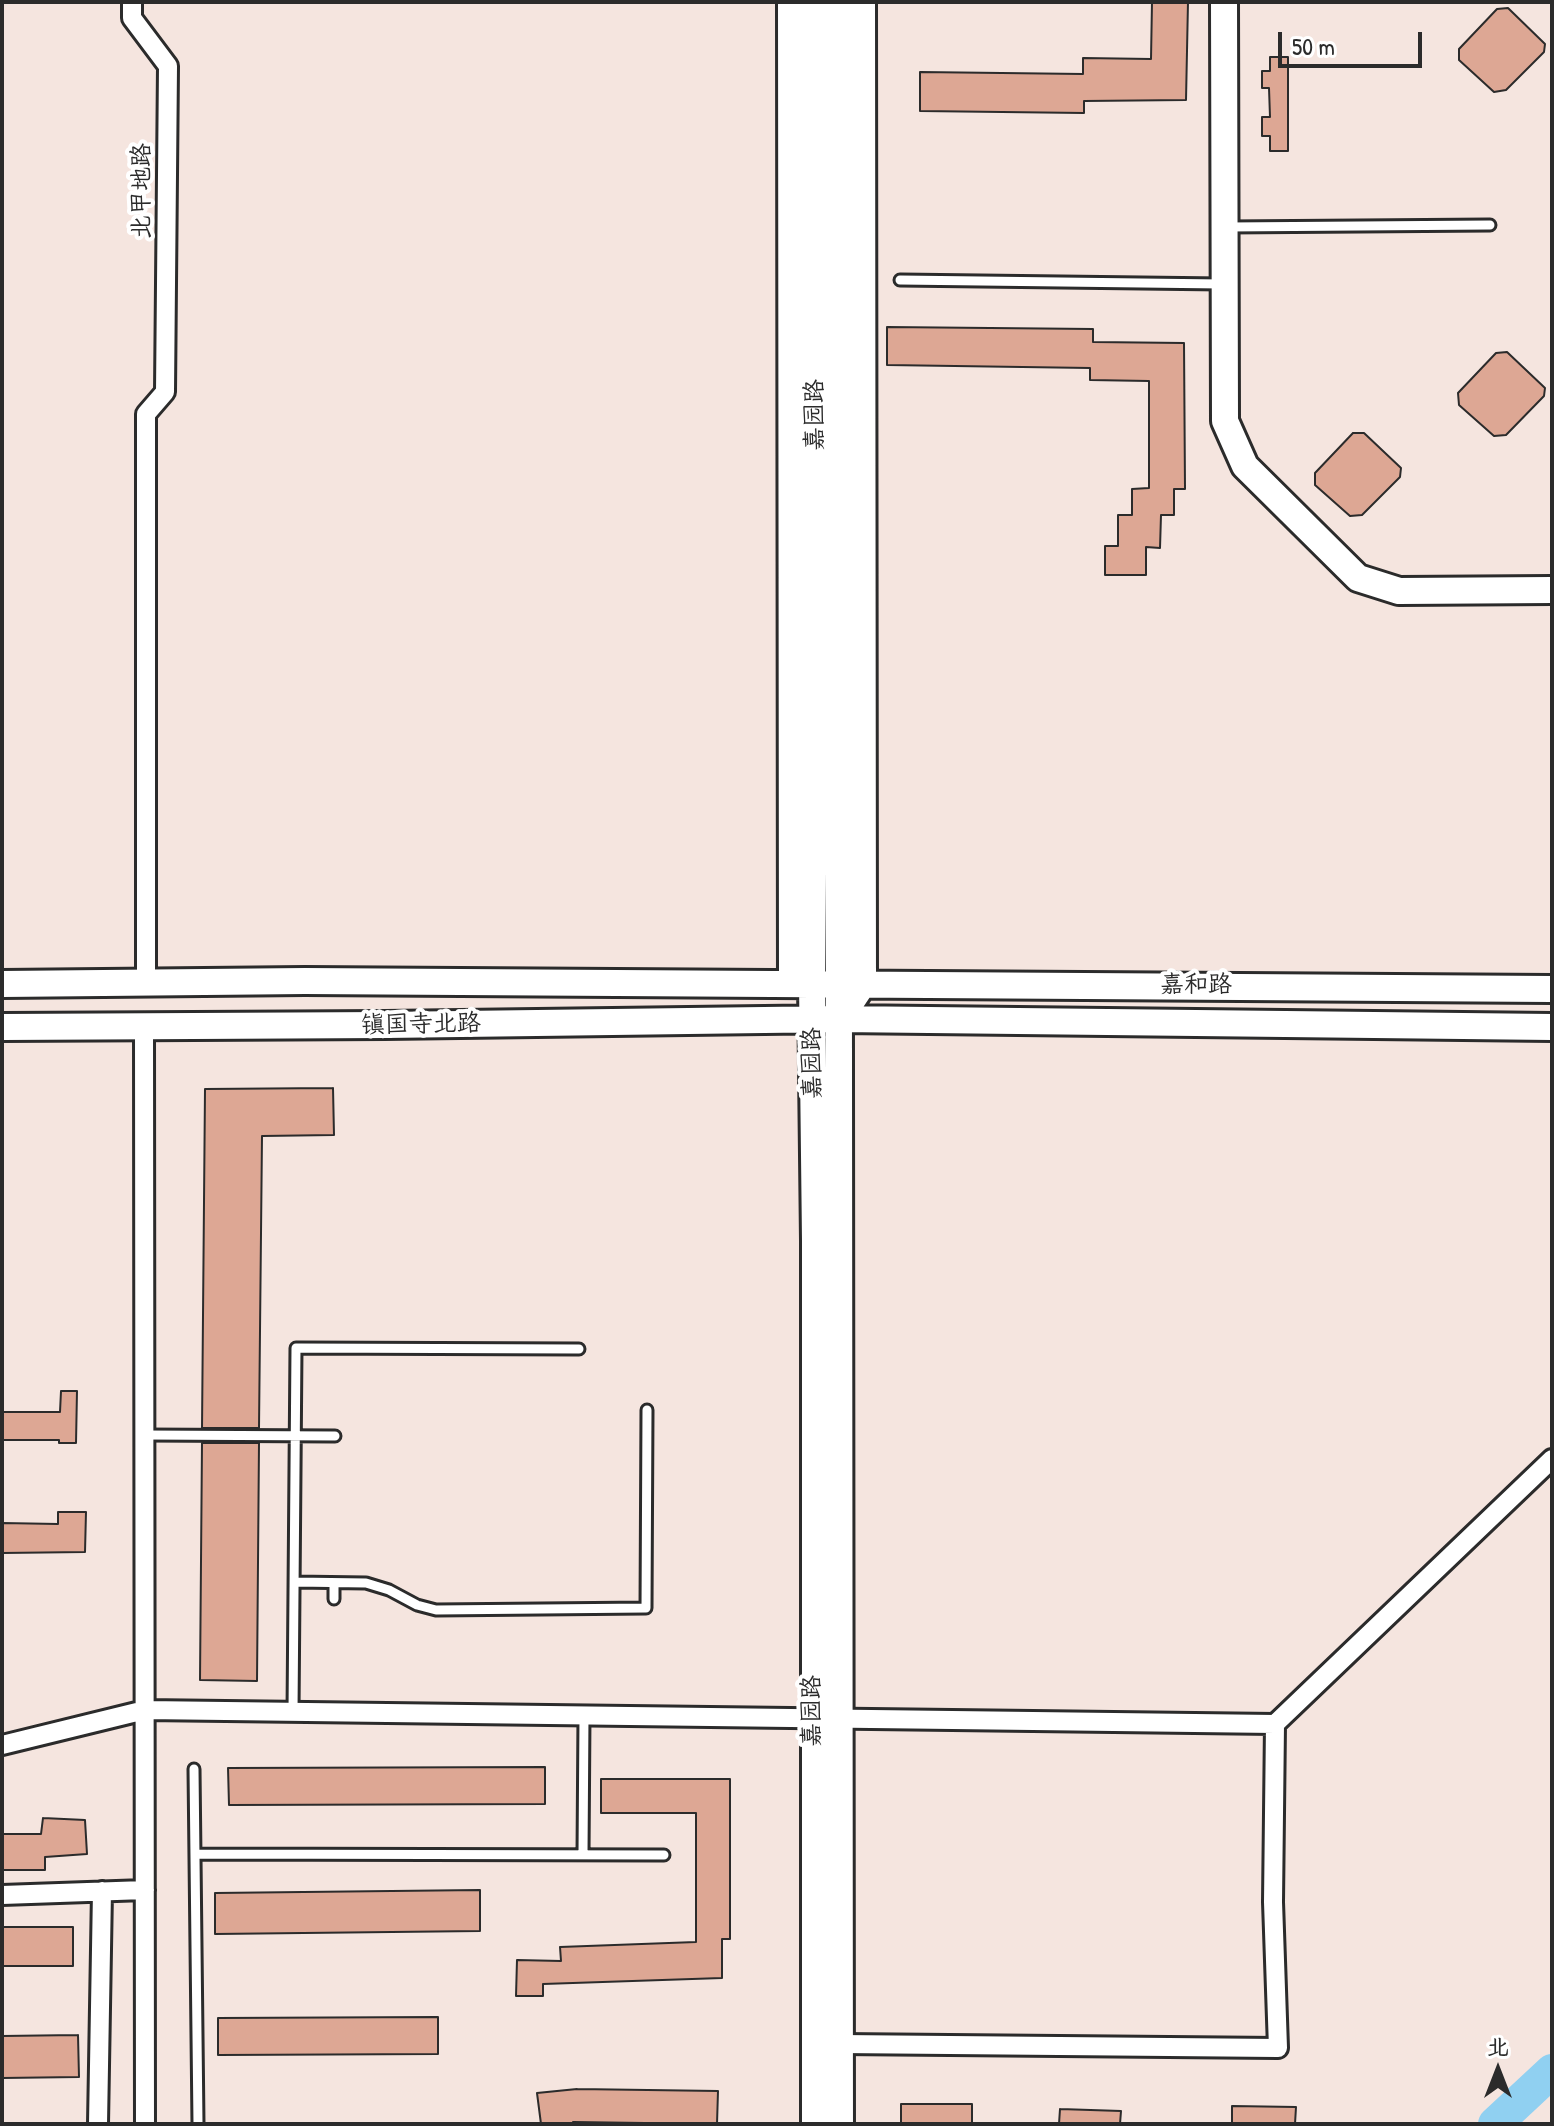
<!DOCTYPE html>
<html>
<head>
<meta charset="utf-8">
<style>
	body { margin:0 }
	#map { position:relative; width:1554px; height:2126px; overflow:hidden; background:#f5e5df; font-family:"Patrick Hand","LXGW WenKai TC",sans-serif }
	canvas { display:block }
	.frame { position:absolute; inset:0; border:4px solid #2b2b2b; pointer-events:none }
	.north { position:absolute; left:1458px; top:2030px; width:80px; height:80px; -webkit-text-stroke:6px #fff; paint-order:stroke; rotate:0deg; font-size:22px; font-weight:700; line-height:32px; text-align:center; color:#2b2b2b }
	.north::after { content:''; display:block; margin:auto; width:28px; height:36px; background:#2b2b2b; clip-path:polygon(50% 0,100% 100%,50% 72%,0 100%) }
	.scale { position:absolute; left:1278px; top:32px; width:144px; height:36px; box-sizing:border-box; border:4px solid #2b2b2b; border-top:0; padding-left:10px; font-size:24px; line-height:28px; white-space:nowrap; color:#2b2b2b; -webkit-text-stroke:6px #fff; paint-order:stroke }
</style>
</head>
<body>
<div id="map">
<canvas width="1554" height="2126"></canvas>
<div class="frame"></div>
<div class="north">北</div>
<div class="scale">50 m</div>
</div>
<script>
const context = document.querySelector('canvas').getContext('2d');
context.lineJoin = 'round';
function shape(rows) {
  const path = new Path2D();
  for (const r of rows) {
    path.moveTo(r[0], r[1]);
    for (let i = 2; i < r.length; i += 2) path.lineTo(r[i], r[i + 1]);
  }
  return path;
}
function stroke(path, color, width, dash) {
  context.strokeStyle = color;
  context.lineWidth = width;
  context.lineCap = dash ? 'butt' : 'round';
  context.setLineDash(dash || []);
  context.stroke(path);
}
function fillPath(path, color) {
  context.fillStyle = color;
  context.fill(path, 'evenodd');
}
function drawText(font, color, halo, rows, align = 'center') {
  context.font = font + ' "Patrick Hand","LXGW WenKai TC",sans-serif';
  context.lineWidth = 8;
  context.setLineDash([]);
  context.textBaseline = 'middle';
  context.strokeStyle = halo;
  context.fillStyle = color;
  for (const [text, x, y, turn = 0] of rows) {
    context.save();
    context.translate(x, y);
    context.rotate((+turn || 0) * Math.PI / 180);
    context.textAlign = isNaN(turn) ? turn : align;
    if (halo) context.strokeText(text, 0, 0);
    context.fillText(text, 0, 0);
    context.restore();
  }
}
stroke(shape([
	[1495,2124,1552,2071]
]), '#90d0f1', 34);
const building = shape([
	[1152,2,1188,2,1186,100,1084,101,1084,113,920,111,920,72,1083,74,1083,58,1151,59,1152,2],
	[1508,8,1545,44,1544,52,1506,90,1494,92,1459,60,1459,49,1497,9,1508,8],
	[1270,57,1288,57,1288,151,1270,151,1270,136,1262,136,1262,117,1270,117,1269,88,1262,88,1262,71,1270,71,1270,57],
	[887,327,1093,329,1093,342,1184,343,1185,489,1174,489,1174,515,1161,515,1160,548,1146,547,1146,575,1105,575,1105,546,1118,546,1118,515,1132,515,1132,489,1149,488,1149,381,1090,380,1090,368,887,365,887,327],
	[1507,352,1545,388,1544,396,1506,435,1494,436,1459,405,1458,393,1496,353,1507,352],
	[1353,433,1364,433,1401,468,1400,477,1362,515,1350,516,1315,485,1315,473,1353,433],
	[333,1088,334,1135,262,1136,259,1428,202,1428,205,1089,333,1088],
	[61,1391,77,1391,76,1443,59,1443,59,1440,2,1440,2,1412,60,1412,61,1391],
	[202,1443,259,1443,257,1681,200,1680,202,1443],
	[58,1512,86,1512,85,1552,2,1553,2,1523,58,1524,58,1512],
	[545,1767,545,1804,229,1805,228,1768,545,1767],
	[601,1779,730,1779,730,1939,722,1939,722,1978,543,1984,543,1996,516,1996,517,1960,561,1961,560,1947,696,1942,696,1813,601,1813,601,1779],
	[43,1818,85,1820,87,1854,45,1857,45,1870,2,1870,2,1834,41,1834,43,1818],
	[480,1890,480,1931,215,1934,215,1893,480,1890],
	[2,1927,73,1927,73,1966,2,1966,2,1927],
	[438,2017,438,2054,218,2055,218,2018,438,2017],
	[78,2035,79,2077,2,2078,2,2036,78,2035],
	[577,2089,718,2091,717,2124,573,2122,573,2124,541,2124,537,2093,577,2089],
	[901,2104,972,2104,972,2124,901,2124,901,2104],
	[1232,2106,1296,2107,1295,2124,1232,2124,1232,2106],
	[1060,2109,1121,2111,1120,2124,1059,2124,1060,2109]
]);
fillPath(building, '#dda794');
stroke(building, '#2b2b2b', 2);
const lane = shape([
	[1228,227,1490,225],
	[900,280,1222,284],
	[144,1435,335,1436],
	[295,1582,366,1583,389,1590,417,1605,436,1610,646,1608,647,1410],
	[334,1583,334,1599],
	[293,1712,296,1348,579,1349],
	[194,1769,198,2124],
	[195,1854,664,1855],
	[583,1854,584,1716]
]);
const street = shape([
	[132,2,132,18,168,66,165,392,146,414,146,984],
	[144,1027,145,2124],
	[2,1745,145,1710,1275,1724,1552,1459],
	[2,1895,145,1890],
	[840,2044,1278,2048,1273,1902,1275,1724],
	[98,2124,102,1891]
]);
const secondary = shape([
	[791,2,792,983],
	[838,2,840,2124],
	[1224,2,1225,421,1245,466,1358,578,1399,591,1552,590],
	[2,984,305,981,1552,989],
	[853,999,863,984,862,2],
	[2,1027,385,1025,840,1019,1552,1027],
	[815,2124,815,1241,812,983,816,438,815,2]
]);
stroke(lane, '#2b2b2b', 15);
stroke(street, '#2b2b2b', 24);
stroke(secondary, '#2b2b2b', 32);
stroke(lane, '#fff', 9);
stroke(street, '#fff', 18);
stroke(secondary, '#fff', 26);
drawText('24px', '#2b2b2b', '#fff', [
	["北甲地路",143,191,-90],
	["嘉园路",816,415,-90],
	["嘉和路",1196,986],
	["镇国寺北路",421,1025,-1],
	["嘉园路",813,1063,-91],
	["嘉园路",813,1711,-90]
]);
</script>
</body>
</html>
